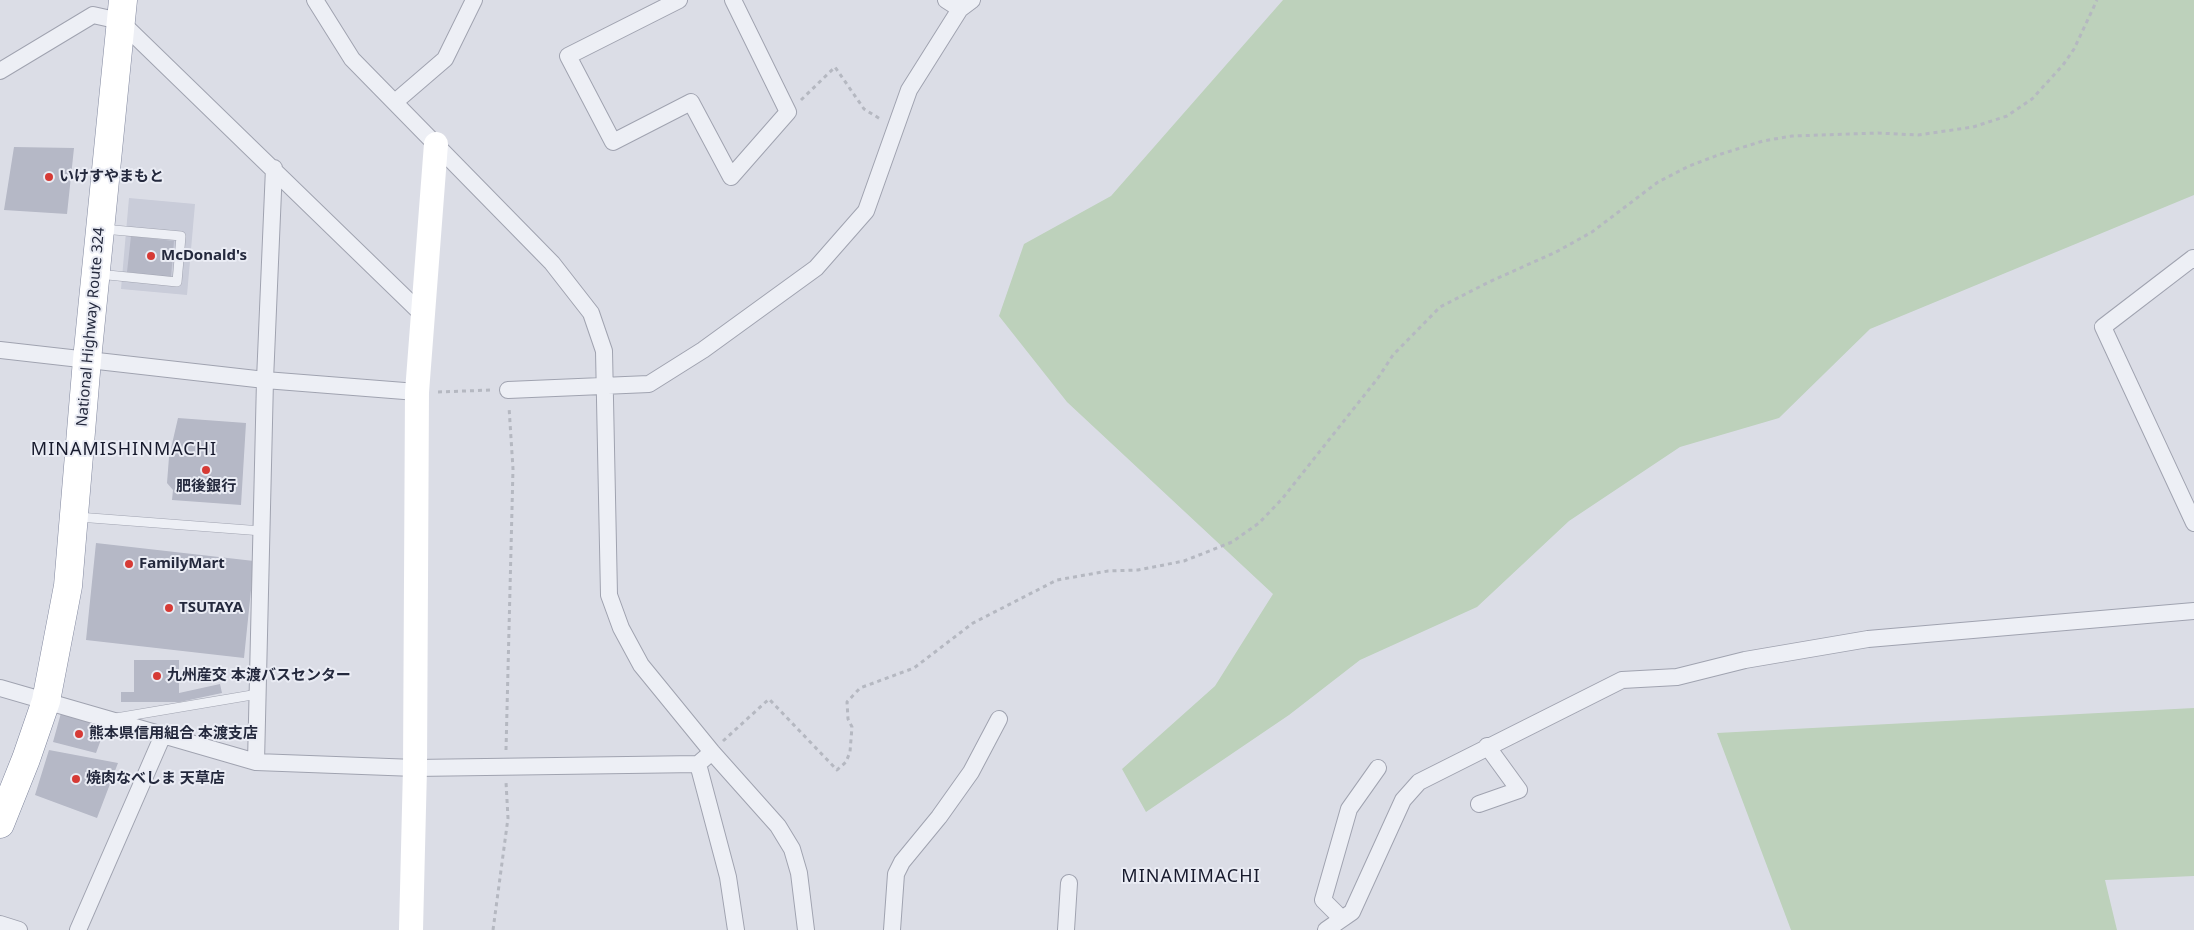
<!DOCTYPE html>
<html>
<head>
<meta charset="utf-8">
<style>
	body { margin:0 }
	canvas { display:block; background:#dbdde6 }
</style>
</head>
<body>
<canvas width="2194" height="930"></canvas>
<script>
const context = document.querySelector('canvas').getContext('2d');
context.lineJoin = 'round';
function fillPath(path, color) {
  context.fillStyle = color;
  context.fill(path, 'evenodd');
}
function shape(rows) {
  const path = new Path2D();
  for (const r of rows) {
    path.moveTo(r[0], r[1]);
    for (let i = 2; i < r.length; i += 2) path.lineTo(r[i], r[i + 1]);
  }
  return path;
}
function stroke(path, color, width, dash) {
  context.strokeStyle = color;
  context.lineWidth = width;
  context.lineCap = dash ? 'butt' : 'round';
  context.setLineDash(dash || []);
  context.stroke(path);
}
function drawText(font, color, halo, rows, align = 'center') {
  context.font = font + ' "Noto Sans","Noto Sans JP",sans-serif';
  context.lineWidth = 4;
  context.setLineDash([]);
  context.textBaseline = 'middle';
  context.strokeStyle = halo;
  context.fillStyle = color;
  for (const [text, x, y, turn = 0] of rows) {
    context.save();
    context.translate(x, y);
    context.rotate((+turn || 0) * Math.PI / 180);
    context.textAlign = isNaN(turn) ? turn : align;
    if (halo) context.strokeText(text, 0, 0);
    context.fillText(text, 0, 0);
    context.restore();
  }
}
fillPath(shape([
	[129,198,195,204,187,295,121,289]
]), '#c9ccd9');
fillPath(shape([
	[1283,0,2194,0,2194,195,1870,329,1779,418,1680,447,1569,521,1477,607,1360,660,1289,715,1146,812,1122,769,1215,686,1273,594,1067,402,999,316,1024,244,1111,196],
	[2194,708,2194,876,2105,880,2117,930,1791,930,1717,733]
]), '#bdd1bb');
fillPath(shape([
	[14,147,74,148,67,214,4,210],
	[131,236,174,241,171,277,127,272],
	[178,418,246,423,241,505,172,500,173,490,167,483,169,457],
	[96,543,254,561,244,658,86,640],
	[134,660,179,660,179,693,220,684,222,693,180,702,121,702,121,692,134,692],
	[61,713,106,726,96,753,53,742],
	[49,750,118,763,97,818,35,795]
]), '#b5b8c6');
const lane = shape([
	[98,274,177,282,181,236,103,229],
	[78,517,262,531],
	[116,718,258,694]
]);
const street = shape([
	[315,0,352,59,552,263,591,313,604,351,609,595,621,628,641,665,712,752,778,826,792,849,799,873,806,930],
	[679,0,568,56,613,142,691,102,731,177,788,112,733,0],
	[946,0,960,9],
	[0,71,93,15,120,21,424,316],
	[395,102,445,59,474,0],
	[2194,260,2193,258,2103,327,2194,523],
	[0,350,265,380,417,392],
	[508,390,649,384,703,350,816,268,866,211,909,90,960,9,972,0],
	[0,688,256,762,415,768,698,764,712,752],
	[256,762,265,380,274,168],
	[698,764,728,877,736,930],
	[1479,804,1519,790,1487,746],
	[1342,919,1323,900,1349,809,1378,768],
	[0,924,19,930],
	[78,930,163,735],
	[892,930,896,874,902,862,939,817,971,772,999,719],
	[1066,930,1069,883],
	[1326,930,1352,912,1403,800,1419,782,1622,680,1677,677,1745,660,1868,639,2194,611]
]);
const highway = shape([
	[0,824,26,759,46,701,68,586,87,360,123,0]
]);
stroke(lane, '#a0a3b0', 10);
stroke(street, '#a0a3b0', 18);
stroke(highway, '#81879e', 29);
stroke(shape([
	[801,100,835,67,864,109,882,120],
	[438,392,492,390],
	[723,741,769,699,837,770,846,762,850,752,852,727,848,719,847,702,860,688,914,668,973,623,1057,580,1108,571,1138,570,1184,561,1232,542,1259,523,1282,499,1378,378,1393,355,1440,307,1489,282,1556,252,1592,232,1658,182,1689,166,1721,154,1763,141,1792,136,1878,133,1918,135,1973,127,2007,116,2032,99,2063,65,2074,49,2097,0],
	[506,750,513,469,509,407],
	[493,930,508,818,506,782]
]), '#b5b8c1', 3, [4, 4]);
stroke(lane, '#edeff5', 9);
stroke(street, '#edeff5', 16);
stroke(shape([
	[411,930,415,768,417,392,436,144]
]), '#fff', 24);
stroke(highway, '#fff', 28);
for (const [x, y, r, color] of [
	[49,177,5,"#d63a35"],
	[151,256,5,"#d63a35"],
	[206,470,5,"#d63a35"],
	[129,564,5,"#d63a35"],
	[169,608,5,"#d63a35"],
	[157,676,5,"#d63a35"],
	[79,734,5,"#d63a35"],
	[76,779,5,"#d63a35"]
]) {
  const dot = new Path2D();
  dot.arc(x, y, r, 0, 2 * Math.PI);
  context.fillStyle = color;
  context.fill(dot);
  stroke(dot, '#eaecf4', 2);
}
drawText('bold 15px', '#24293d', '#eaecf4', [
	["いけすやまもと",59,177],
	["McDonald's",161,256],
	["肥後銀行",206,487,"center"],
	["FamilyMart",139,564],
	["TSUTAYA",179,608],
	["九州産交 本渡バスセンター",167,676],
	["熊本県信用組合 本渡支店",89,734],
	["焼肉なべしま 天草店",86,779]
], 'left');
drawText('15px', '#24293d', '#eaecf4', [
	["National Highway Route 324",91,327,-85]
]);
context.letterSpacing = '1px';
drawText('18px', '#171a2d', '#eaecf4', [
	["MINAMISHINMACHI",124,450],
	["MINAMIMACHI",1191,877]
]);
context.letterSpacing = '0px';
</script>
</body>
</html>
